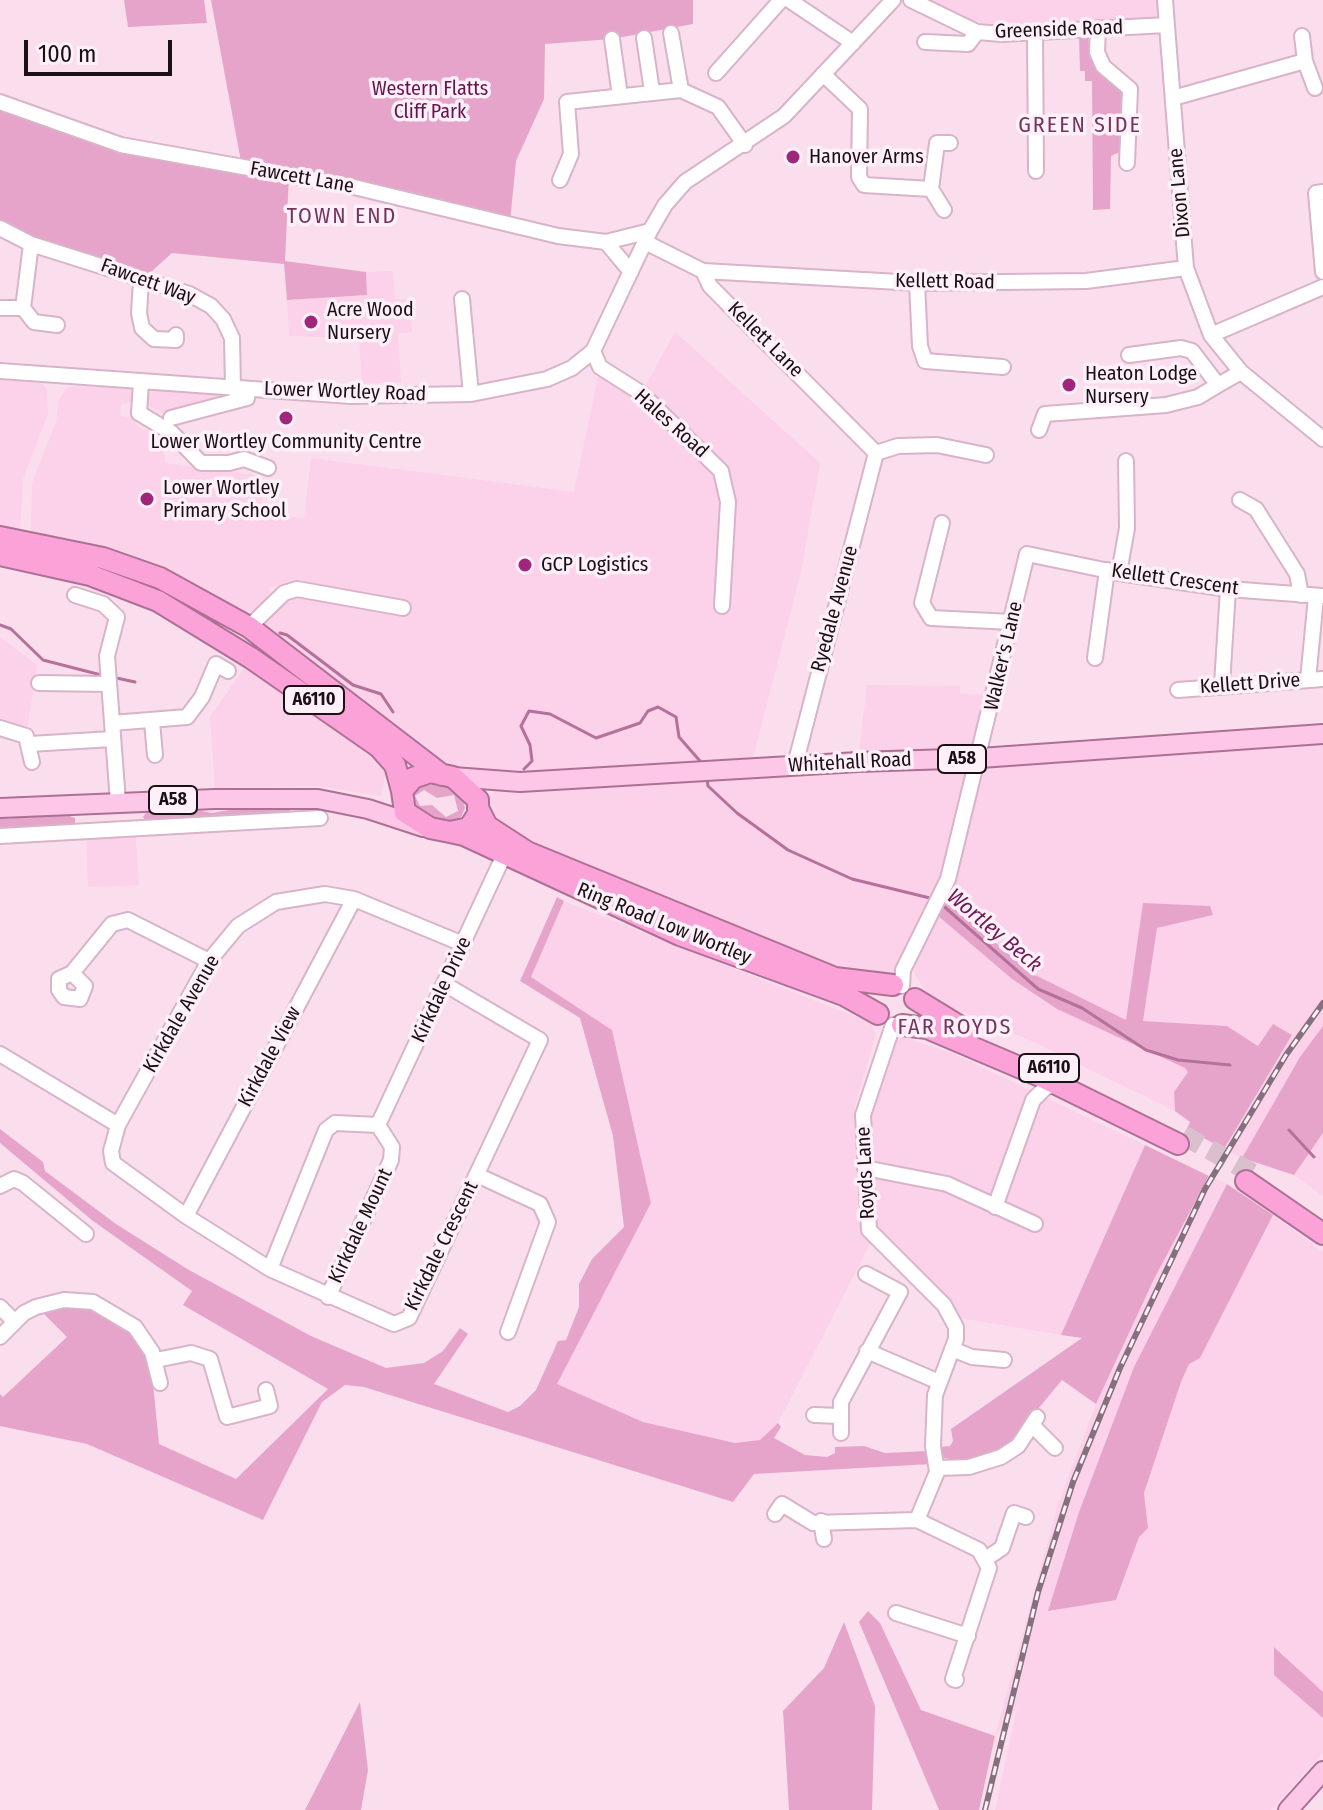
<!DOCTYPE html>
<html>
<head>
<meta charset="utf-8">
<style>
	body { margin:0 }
	#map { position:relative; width:1323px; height:1810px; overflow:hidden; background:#fbdeee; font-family:"Fira Sans Condensed",sans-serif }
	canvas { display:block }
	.scale { position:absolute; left:24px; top:40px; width:148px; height:36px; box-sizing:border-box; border:4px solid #1c1017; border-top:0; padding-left:10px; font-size:24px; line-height:28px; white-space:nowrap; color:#1c1017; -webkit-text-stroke:6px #fef0f8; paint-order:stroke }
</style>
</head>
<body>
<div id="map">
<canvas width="1323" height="1810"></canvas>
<div class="scale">100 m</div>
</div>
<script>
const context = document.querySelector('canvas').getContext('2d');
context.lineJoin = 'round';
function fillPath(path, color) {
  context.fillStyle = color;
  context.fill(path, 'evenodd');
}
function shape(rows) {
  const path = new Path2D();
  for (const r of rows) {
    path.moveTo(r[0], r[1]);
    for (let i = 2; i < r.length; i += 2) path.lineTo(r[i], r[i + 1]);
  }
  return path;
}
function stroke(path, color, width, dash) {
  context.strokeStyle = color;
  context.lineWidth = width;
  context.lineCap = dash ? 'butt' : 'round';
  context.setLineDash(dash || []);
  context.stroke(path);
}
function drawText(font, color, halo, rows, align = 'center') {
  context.font = font + ' "Fira Sans Condensed",sans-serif';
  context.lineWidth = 7;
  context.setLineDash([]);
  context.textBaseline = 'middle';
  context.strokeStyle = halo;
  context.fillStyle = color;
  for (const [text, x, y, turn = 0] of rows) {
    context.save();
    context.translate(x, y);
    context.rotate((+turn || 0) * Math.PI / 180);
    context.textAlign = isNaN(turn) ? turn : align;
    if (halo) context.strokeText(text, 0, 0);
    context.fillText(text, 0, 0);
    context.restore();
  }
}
fillPath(shape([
	[923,0,1165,0,1165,17,1003,27,960,18],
	[393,271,395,299,410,299,412,332,398,333,401,382,362,384,359,338,289,336,287,300,367,295,366,272],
	[675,332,820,463,801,572,750,769,858,761,867,685,960,686,960,694,995,695,978,766,1323,744,1323,1026,1300,1057,1242,1158,1224,1149,1292,1035,1259,1046,1227,1026,1143,1021,1157,928,1213,915,1143,904,1126,1020,1033,974,938,896,902,986,863,984,527,852,480,806,498,787,453,777,249,627,296,589,297,579,269,588,271,596,251,611,240,613,111,551,31,533,32,483,56,422,59,399,68,387,125,386,132,390,131,401,121,405,120,416,131,418,141,429,163,438,165,463,262,476,263,514,304,518,311,458,574,492,600,367,641,393],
	[0,380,41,383,47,389,48,414,23,479,20,530,0,529],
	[141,382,248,389,171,418,139,401],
	[0,637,37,665,27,731,0,723],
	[247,664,387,768,381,796,318,786,215,788,210,717],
	[135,829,139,885,88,887,86,831],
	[564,901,871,1023,876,1034,855,1105,861,1236,873,1237,871,1110,896,1035,952,1053,1145,1145,1061,1335,953,1317,873,1238,778,1423,760,1440,735,1443,643,1422,557,1384,651,1203,612,1030,531,977],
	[937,915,1012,979,1057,1009,1185,1068,1188,1072,1174,1092,1175,1111,1029,1040,931,999,915,975,914,965],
	[1323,1133,1323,1196,1294,1175],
	[1209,1176,1227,1184,1134,1367,1079,1512,1048,1611,1117,1599,1139,1537,1148,1528,1144,1493,1181,1382,1189,1364,1200,1357,1273,1215,1323,1252,1323,1692,1275,1647,1274,1674,1323,1718,1323,1753,1271,1810,995,1810,1017,1708,995,1736,1058,1504,1096,1404,1154,1279]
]), '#fcd1ea');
fillPath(shape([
	[124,0,204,0,207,23,128,27],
	[211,0,693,0,693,24,612,39,545,44,544,99,516,161,510,222,289,175,285,261,366,272,367,295,287,300,284,264,172,253,141,281,0,228,0,108,121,145,242,167],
	[1088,36,1090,59,1123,92,1122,151,1111,156,1110,209,1093,210,1092,81,1085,81,1085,71,1080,71,1079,37],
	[424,784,453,787,462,795,465,808,461,817,446,823,415,811,409,788],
	[424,790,437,798,454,795,458,811,446,817,432,805,420,806,415,796],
	[264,804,290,807,290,814,147,823,143,817,147,811,192,809,212,813],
	[67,815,75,818,75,827,0,833,0,819],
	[557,897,564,901,531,977,612,1030,651,1203,557,1384,643,1422,735,1443,760,1440,778,1423,781,1427,774,1438,805,1455,827,1457,835,1453,835,1447,864,1446,885,1453,928,1451,931,1464,754,1474,733,1502,364,1387,345,1385,322,1402,263,1520,87,1444,0,1426,0,1394,3,1397,67,1337,41,1311,66,1307,91,1308,133,1334,145,1351,152,1373,159,1444,236,1479,328,1389,183,1305,192,1291,93,1221,0,1143,0,1129,43,1162,45,1171,116,1224,189,1270,311,1336,386,1368,424,1363,443,1351,460,1328,468,1334,434,1384,508,1412,520,1406,536,1390,558,1341,566,1340,579,1307,579,1284,592,1259,624,1227,613,1136,580,1018,520,981],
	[945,901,1033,974,1126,1020,1143,903,1210,906,1213,915,1157,928,1143,1021,1227,1026,1258,1046,1273,1024,1292,1035,1224,1149,1187,1129,1190,1122,1175,1111,1174,1092,1188,1072,1185,1068,1057,1009,1012,979,937,915],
	[1323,1026,1323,1133,1294,1175,1242,1158,1300,1057],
	[1145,1145,1209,1176,1154,1279,1096,1404,1062,1380,1014,1438,993,1453,965,1461,944,1458,940,1447,950,1446,953,1441,951,1429,1082,1338,1061,1335],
	[1227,1184,1273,1215,1200,1358,1189,1364,1181,1382,1144,1493,1148,1528,1139,1537,1116,1600,1048,1611,1079,1512,1134,1367],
	[868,1611,880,1623,921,1710,995,1736,979,1810,939,1810,859,1622],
	[844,1622,875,1706,872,1810,789,1810,783,1711,824,1668],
	[1274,1647,1323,1692,1323,1718,1274,1675],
	[360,1702,368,1770,361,1810,305,1810]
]), '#e6a4cb');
stroke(shape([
	[0,625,11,629,43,660,105,676],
	[280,633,287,635,353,685,381,694,393,712],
	[112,677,135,682],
	[524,769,532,761,530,745,521,726,529,711,550,714,596,738,640,723,648,711,658,707,676,717,679,737,700,761],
	[707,779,708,786,737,813,788,850,852,879,934,899],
	[940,903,1038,989,1082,1008,1146,1050,1178,1060,1230,1065],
	[1289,1130,1314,1157]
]), '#b4719a', 3);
stroke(shape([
	[1183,1135,1252,1173]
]), '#dabfce', 20, [20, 10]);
const minor = shape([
	[789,0,853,43],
	[911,0,977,32,1002,34,1166,25],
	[1165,0,1186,268,1211,335,1241,372,1323,439],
	[1098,28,1097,52,1103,66,1130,89,1127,163],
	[1035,32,1036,171],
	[671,33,681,90],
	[1302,36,1305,61,1315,88],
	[644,38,652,91],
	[612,39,620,96],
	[925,42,968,44,977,32],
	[716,73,781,0],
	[823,74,860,109,859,177,864,185,931,189,937,143,950,143],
	[1173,98,1305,61],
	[0,102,121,145,354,187,558,236,606,242,631,272],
	[560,180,571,154,567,102,681,90,718,107,745,145],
	[931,189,944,210],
	[1323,192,1316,193,1323,272],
	[0,228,31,244,189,294,211,306,223,319,232,338,233,389],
	[606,242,650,231],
	[645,242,703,271,710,286,876,453],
	[31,244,23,308,34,322,57,325],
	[703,271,917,283,1086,281,1186,268],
	[141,281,139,313,142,328,154,339,176,340,176,335],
	[917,283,920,346,925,361,1003,367],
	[462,299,471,394],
	[0,308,23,308],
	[1211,335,1323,287],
	[593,351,600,367,641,393,721,471,728,502,722,606],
	[1129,355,1181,348,1192,351,1218,385,1241,372],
	[0,371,351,396,471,394,547,379,572,368,593,351,650,231,665,205,685,182,784,116,893,0],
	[141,382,139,413,172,433,201,463,229,463,244,459,268,468],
	[171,418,247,398,248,389],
	[1039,430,1045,414,1166,405,1198,397,1218,385],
	[876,453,898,446,937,445,986,455],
	[1240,500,1256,509,1297,574,1301,595],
	[942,523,922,603,931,618,1012,622],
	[1119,573,1127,528,1126,461],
	[75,595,103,604,117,617,107,656,118,802],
	[249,627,284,593,297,589,403,608],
	[1095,658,1107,570],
	[1308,680,1316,597],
	[39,683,108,684],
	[1222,685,1228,589],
	[1178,690,1323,679],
	[152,722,155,755],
	[112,723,187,717,202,697,216,664,228,671],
	[0,728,26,736,32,762],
	[30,744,112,739],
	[795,765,876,453],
	[0,836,320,818],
	[72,973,85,986,80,999,64,997,59,990,59,979,72,973,112,924,128,920,209,961],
	[446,985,540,1040,409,1318,394,1324,270,1269,186,1216,113,1163,111,1151,118,1125,209,961,238,926,276,902,325,894,354,899,463,944],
	[902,986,903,970,948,879,1027,554,1119,573,1228,589,1323,596],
	[893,1025,863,1115,869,1230,944,1305,956,1327,956,1339,935,1395,933,1446,937,1472,917,1520],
	[0,1054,118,1125],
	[378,1125,504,855],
	[865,1168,947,1184,1035,1224],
	[477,1175,540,1204,548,1222,508,1332],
	[0,1186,14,1179,23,1183,86,1234],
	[995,1207,1033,1100,1046,1087,1057,1085],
	[186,1216,354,899],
	[270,1269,326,1130,335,1123,378,1125],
	[328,1297,391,1160,392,1147,378,1125],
	[0,1307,14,1321],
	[0,1337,24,1313,36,1307,64,1300,93,1302,135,1327,152,1352,160,1383],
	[952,1349,972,1357,1004,1360],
	[867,1351,939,1382],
	[156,1360,191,1353,210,1359,227,1417,270,1406,266,1390],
	[814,1415,841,1416],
	[1033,1426,1055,1448],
	[841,1433,841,1402,900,1292,866,1274],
	[937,1468,969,1467,1001,1457,1018,1446,1037,1417],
	[775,1514,782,1504,813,1523,917,1520,979,1550,989,1568,953,1679,956,1680],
	[821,1521,824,1539],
	[987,1558,1002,1548,1014,1513,1026,1517],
	[896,1613,968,1636]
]);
const major = shape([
	[453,777,520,782,858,762,980,758,1323,734],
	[0,808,215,799,318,799,368,809,423,827],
	[1288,1810,1323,1771]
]);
const highway = shape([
	[0,537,103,558,160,578,249,627,442,775],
	[0,555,90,575,158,601,251,658,379,747,395,765,402,791],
	[430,772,453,777,478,800,478,814,469,828,450,832,430,828,405,812,402,791,413,778,430,772],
	[479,810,487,826,527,852,835,978,893,985],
	[450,832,464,835,680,935,844,995,878,1014],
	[915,999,969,1032],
	[902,1025,927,1028,1040,1076,1178,1144],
	[1246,1181,1323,1234]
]);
stroke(minor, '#d7b4c8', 18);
stroke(major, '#ad7095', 22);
stroke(highway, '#ad7095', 24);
stroke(minor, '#fff', 14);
stroke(major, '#fdc8e8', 18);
stroke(highway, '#fba3d9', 20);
const rail = shape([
	[985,1810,1038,1592,1073,1482,1120,1368,1205,1189,1286,1055,1323,1003]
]);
stroke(rail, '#85717d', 6);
stroke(rail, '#fef0f8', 3, [9]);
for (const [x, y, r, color] of [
	[793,157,8,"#a0267c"],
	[311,322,8,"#a0267c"],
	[1069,385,8,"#a0267c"],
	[286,418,8,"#a0267c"],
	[147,499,8,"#a0267c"],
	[525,565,8,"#a0267c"]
]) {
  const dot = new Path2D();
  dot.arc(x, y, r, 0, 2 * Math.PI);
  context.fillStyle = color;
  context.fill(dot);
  stroke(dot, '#fef0f8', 3);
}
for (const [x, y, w] of [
	[314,700,60],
	[962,759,48],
	[173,800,48],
	[1049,1068,60]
]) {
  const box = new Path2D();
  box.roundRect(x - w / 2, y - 14, w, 28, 6);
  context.fillStyle = '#fef0f8';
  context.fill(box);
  stroke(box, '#1c1017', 2);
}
drawText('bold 18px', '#1c1017', null, [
	["A6110",314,700],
	["A58",962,759],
	["A58",173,800],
	["A6110",1049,1068]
]);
drawText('20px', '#1c1017', '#fef0f8', [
	["Greenside Road",1059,30,-2],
	["Fawcett Lane",302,178,10],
	["Dixon Lane",1180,193,-95],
	["Fawcett Way",148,282,20],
	["Kellett Road",945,282,1],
	["Kellett Lane",765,340,45],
	["Lower Wortley Road",345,392,2],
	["Hales Road",671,424,42],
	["Kellett Crescent",1175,580,8],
	["Ryedale Avenue",835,609,-75],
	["Walker's Lane",1004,656,-77],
	["Kellett Drive",1250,684,-4],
	["Whitehall Road",850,763,-3],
	["Ring Road Low Wortley",664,924,22],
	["Kirkdale Drive",442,990,-65],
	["Kirkdale Avenue",182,1014,-60],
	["Kirkdale View",270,1057,-62],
	["Royds Lane",866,1173,-93],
	["Kirkdale Mount",361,1226,-65],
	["Kirkdale Crescent",442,1246,-64]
]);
drawText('20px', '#66134e', '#fef0f8', [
	["Western Flatts",430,89],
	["Cliff Park",430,112]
]);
drawText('20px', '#1c1017', '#fef0f8', [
	["Hanover Arms",809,157],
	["Acre Wood",327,310],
	["Nursery",327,333],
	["Heaton Lodge",1085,374],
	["Nursery",1085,397],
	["Lower Wortley Community Centre",286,442,"center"],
	["Lower Wortley",163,488],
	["Primary School",163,511],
	["GCP Logistics",541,565]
], 'left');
context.letterSpacing = '2px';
drawText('22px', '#74365e', '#fef0f8', [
	["GREEN SIDE",1080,126],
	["TOWN END",342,217],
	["FAR ROYDS",955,1028]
]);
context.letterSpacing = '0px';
drawText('italic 22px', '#6d1b54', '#fef0f8', [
	["Wortley Beck",994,931,40]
]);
</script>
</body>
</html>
